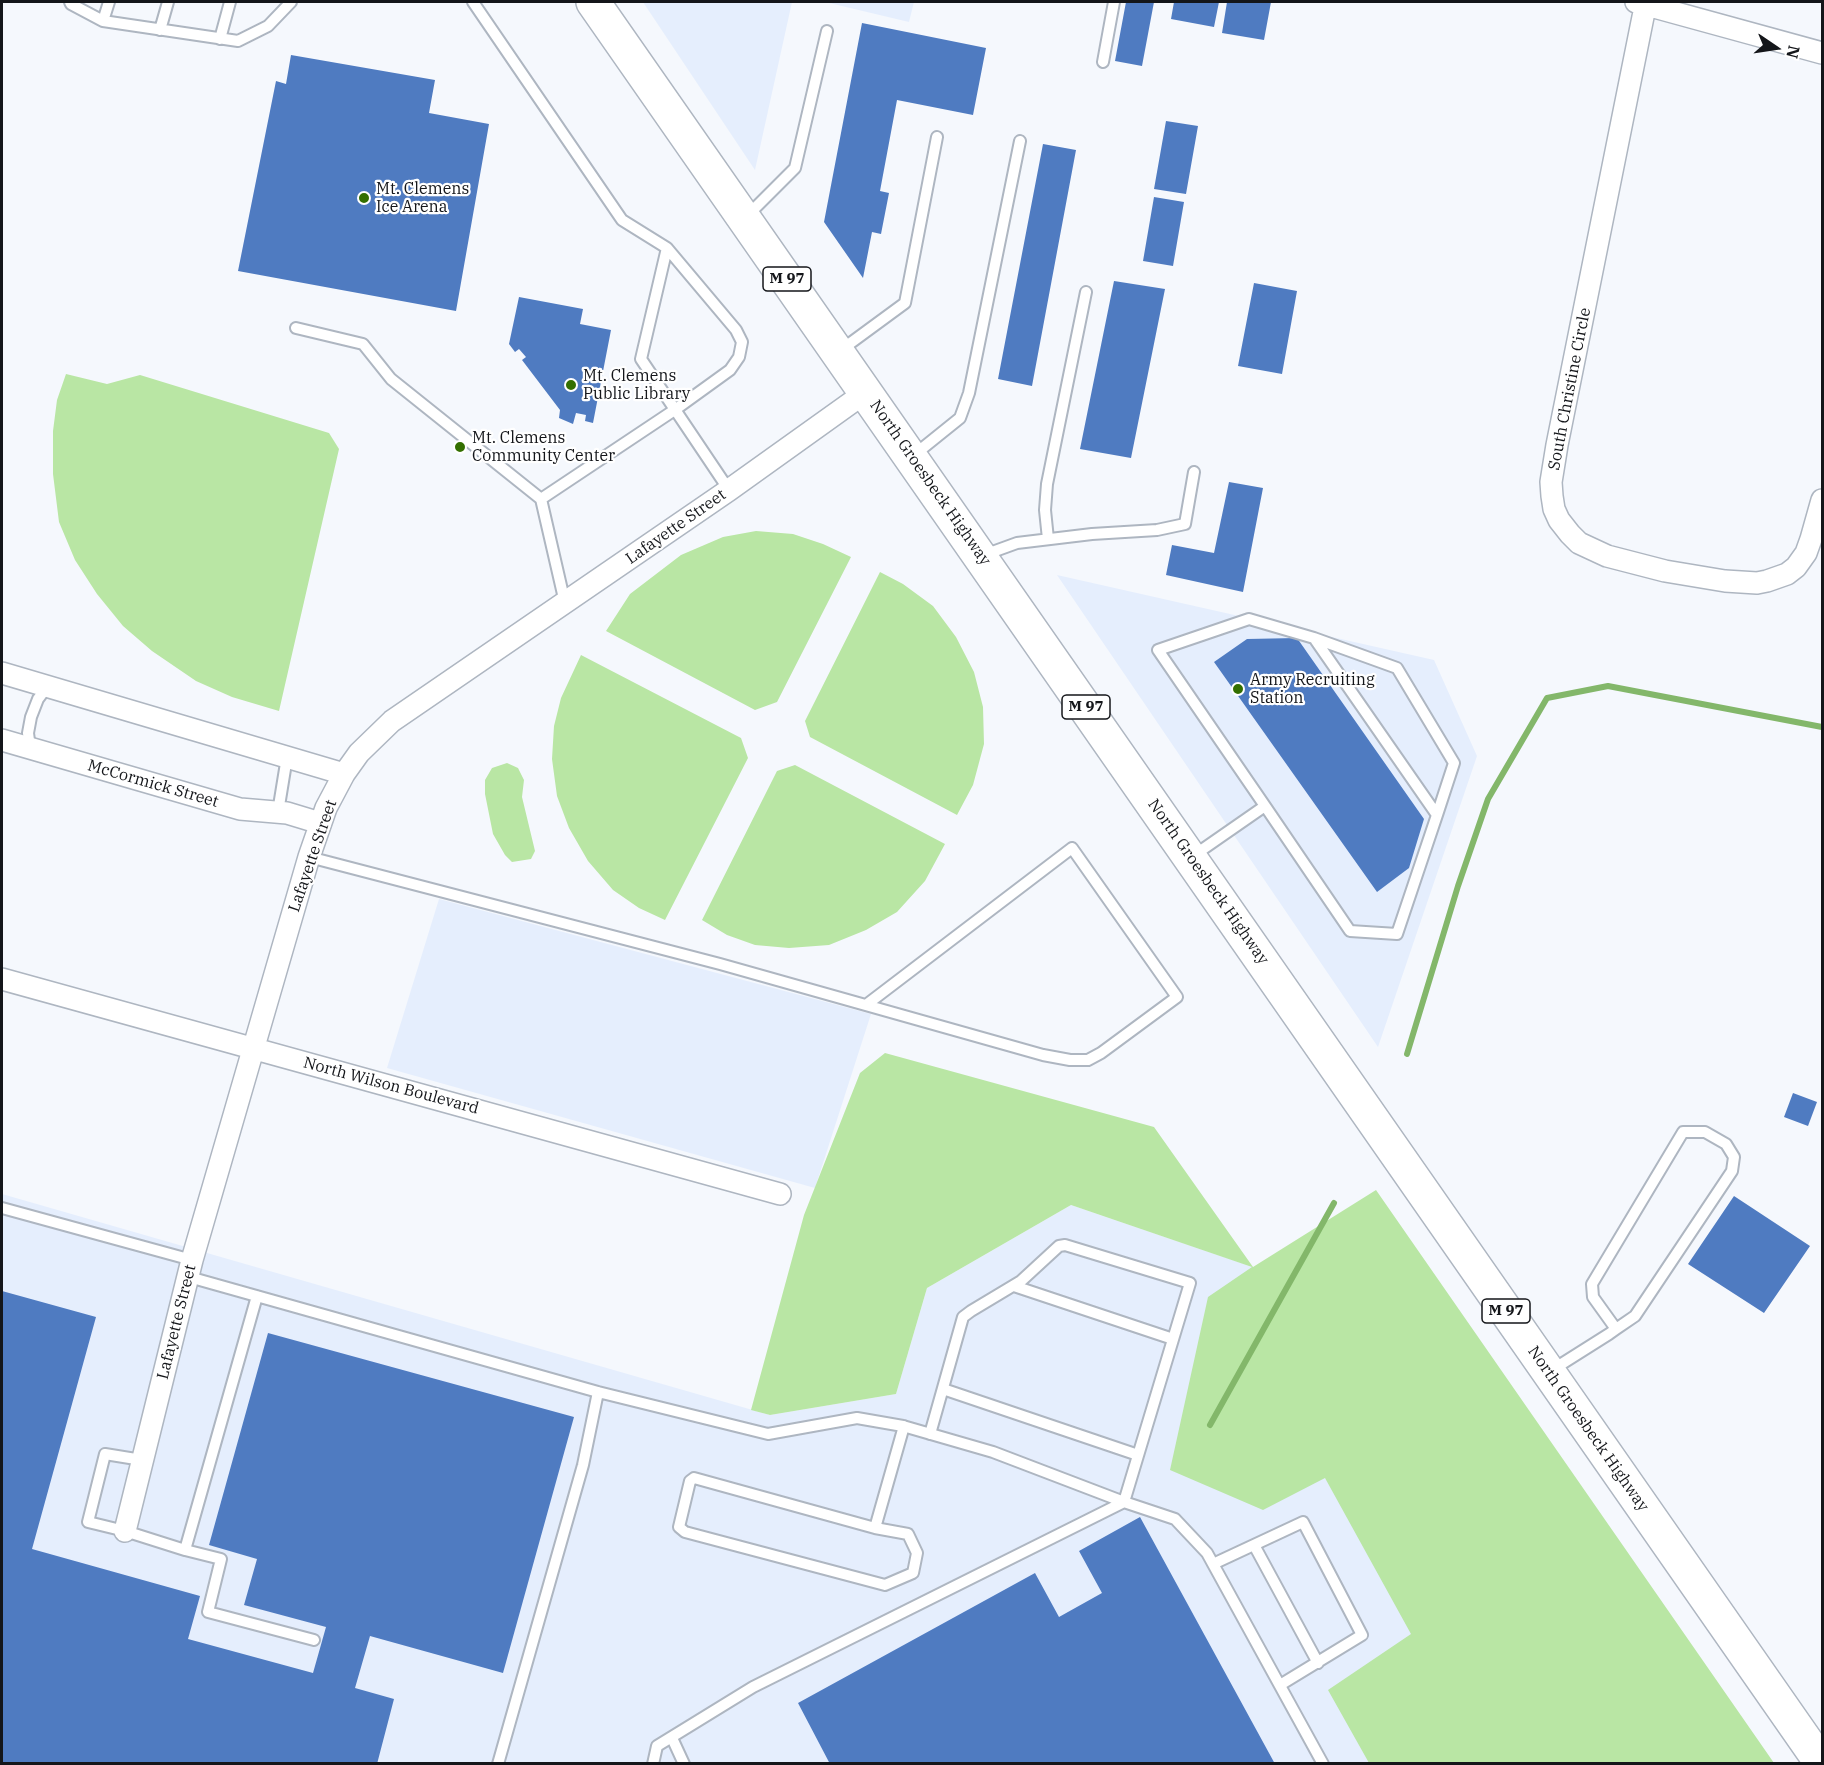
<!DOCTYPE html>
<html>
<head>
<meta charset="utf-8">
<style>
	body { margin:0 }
	#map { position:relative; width:1824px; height:1765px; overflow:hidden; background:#f5f8fd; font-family:"IBM Plex Serif",serif }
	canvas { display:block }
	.frame { position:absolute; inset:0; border:3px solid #14161a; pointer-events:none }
	.north { position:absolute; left:1746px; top:18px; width:60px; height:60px; -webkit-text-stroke:4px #fff; paint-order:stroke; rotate:103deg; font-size:16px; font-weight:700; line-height:24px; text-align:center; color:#14161a }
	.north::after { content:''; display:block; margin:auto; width:21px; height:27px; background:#14161a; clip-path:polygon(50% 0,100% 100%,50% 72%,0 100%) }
</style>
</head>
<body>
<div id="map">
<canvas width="1824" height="1765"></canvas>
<div class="frame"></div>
<div class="north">N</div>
</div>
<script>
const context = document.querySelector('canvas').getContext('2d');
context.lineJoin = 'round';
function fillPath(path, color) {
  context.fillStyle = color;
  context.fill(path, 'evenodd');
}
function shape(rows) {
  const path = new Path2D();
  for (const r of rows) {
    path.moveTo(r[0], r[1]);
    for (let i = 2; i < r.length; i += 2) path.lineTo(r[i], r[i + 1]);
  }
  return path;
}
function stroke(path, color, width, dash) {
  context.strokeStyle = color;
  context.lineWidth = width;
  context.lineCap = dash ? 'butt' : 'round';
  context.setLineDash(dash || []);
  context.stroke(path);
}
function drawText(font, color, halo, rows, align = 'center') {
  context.font = font + ' "IBM Plex Serif",serif';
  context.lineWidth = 4.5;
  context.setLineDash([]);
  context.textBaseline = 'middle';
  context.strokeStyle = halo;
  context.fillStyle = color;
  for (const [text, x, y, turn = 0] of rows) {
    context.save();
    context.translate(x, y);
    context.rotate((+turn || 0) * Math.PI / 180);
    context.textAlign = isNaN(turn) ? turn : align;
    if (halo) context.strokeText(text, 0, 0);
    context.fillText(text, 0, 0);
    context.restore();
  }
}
fillPath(shape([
	[643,2,792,2,755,170],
	[825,2,914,2,909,22],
	[1057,575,1434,660,1477,756,1378,1047],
	[439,899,871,1014,815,1188,387,1068],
	[2,1194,770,1415,896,1394,927,1288,1071,1205,1253,1267,1519,1763,2,1763]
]), '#e5eefd');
fillPath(shape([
	[66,374,107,384,140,375,329,433,339,449,279,711,232,697,196,681,152,651,123,626,97,594,75,560,59,522,53,474,53,431,57,400],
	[756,531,793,534,823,544,851,557,777,702,755,710,606,631,630,594,681,555,723,537],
	[880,572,903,584,933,606,956,637,974,672,983,707,984,744,973,785,957,815,810,737,805,721],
	[581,655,741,738,748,758,665,920,639,908,613,890,588,861,569,828,557,796,552,759,554,726,561,698],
	[507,763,518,768,524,780,522,797,535,851,531,859,512,862,505,855,493,834,485,794,485,780,492,768],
	[795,765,945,844,925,881,897,912,866,930,829,945,789,948,755,945,727,935,702,920,777,771],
	[885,1053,1154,1127,1253,1267,1376,1190,1774,1763,1369,1763,1328,1690,1411,1634,1325,1478,1263,1510,1170,1470,1208,1297,1252,1267,1071,1205,927,1288,896,1394,770,1415,751,1410,804,1215,860,1073]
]), '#b9e6a4');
stroke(shape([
	[1407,1054,1458,886,1488,799,1547,698,1608,686,1822,727],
	[1210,1425,1334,1203]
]), '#83b76a', 6);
fillPath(shape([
	[1126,2,1154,2,1142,66,1115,61],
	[1174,2,1219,2,1214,27,1171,19],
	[1227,2,1271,2,1264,40,1222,33],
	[862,23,986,48,973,115,897,100,880,191,889,193,881,234,872,232,863,278,824,222],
	[291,55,435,80,429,113,489,124,456,311,238,271,276,81,286,84],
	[1166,121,1198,126,1186,194,1154,189],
	[1043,144,1076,150,1032,386,998,379],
	[1154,197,1184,202,1173,266,1143,261],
	[1114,281,1165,289,1131,458,1080,449],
	[1254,283,1297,291,1282,374,1238,366],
	[519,297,583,309,580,324,611,330,593,423,585,421,586,415,576,413,573,424,559,418,560,410,522,360,526,357,519,349,515,352,509,344],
	[1229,482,1263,488,1243,592,1166,575,1172,545,1214,553],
	[1297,638,1424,819,1409,868,1377,892,1214,662,1247,639],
	[1793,1093,1817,1102,1808,1126,1784,1117],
	[1734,1196,1810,1246,1764,1313,1688,1264],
	[2,1291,96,1317,32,1549,200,1596,188,1639,313,1673,326,1627,244,1605,257,1559,209,1545,268,1333,574,1417,503,1673,370,1636,355,1688,394,1699,377,1764,2,1764],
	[1140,1517,1275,1764,830,1764,798,1703,1035,1573,1059,1617,1102,1593,1079,1551]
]), '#4f7bc1');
const lane = shape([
	[70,2,71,4,103,21,238,41,268,26,291,2],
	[473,2,622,220,667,248,641,359,729,490],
	[103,21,109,2],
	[160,30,168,2],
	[220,39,230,2],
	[1103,62,1114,2],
	[747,216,795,168,827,31],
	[296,328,363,344,391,379,541,499],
	[841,350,905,303,937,137],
	[914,455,960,418,969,393,1020,141],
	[1048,539,1045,510,1047,484,1086,292],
	[984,555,1017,543,1092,534,1157,530,1185,524,1194,472],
	[565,603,541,499,676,409,730,370,739,357,742,342,736,330,667,248],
	[1314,638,1397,668,1454,763,1437,815],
	[30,748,28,733,31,717,38,699,47,687],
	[278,812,287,757],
	[1193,856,1265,806,1350,931,1397,934,1437,815,1314,638,1249,619,1158,650,1265,806],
	[309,857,720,964,1043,1055,1070,1060,1088,1060,1101,1053,1177,997,1072,848,866,1005],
	[2,1208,192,1260],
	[189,1277,598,1392,768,1434,857,1418,903,1426,993,1452,1124,1502,1190,1283,1065,1245,1059,1246,1021,1281,971,1311,963,1317,930,1434],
	[1014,1286,1173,1339],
	[1552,1370,1609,1334,1616,1329,1635,1316,1732,1171,1734,1157,1726,1144,1705,1132,1683,1132,1592,1284,1593,1297,1616,1329],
	[943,1389,1138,1455],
	[142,1460,105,1454,88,1522,125,1531,185,1550,257,1296],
	[875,1528,694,1478,690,1481,679,1527,685,1532,885,1585,913,1573,917,1553,908,1534,875,1528,904,1426],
	[1254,1545,1318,1663],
	[185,1550,221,1559,208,1612,314,1640],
	[1213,1564,1303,1522,1362,1635,1280,1685],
	[672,1738,684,1764],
	[498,1764,583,1465,598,1392],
	[653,1764,657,1746,753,1687,1124,1502,1175,1519,1207,1553,1323,1764]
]);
const street = shape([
	[1636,2,1822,53],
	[1646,2,1557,445,1551,482,1552,496,1554,509,1559,520,1570,534,1579,543,1607,556,1665,571,1725,581,1757,583,1767,581,1787,574,1796,567,1806,553,1811,539,1822,500],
	[2,673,344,774],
	[2,740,240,809,287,813,320,823],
	[2,979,780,1194],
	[125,1531,192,1260,309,857,326,808,344,774,359,753,392,721,729,490,866,392]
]);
const primary = shape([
	[593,2,1822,1764]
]);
stroke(lane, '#aeb6c1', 14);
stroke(street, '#aeb6c1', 24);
stroke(primary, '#aeb6c1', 36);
stroke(lane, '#fff', 10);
stroke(street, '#fff', 21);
stroke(primary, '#fff', 33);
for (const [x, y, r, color] of [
	[364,198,6,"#336f00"],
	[571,385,6,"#336f00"],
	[460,447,6,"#336f00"],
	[1238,689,6,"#336f00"]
]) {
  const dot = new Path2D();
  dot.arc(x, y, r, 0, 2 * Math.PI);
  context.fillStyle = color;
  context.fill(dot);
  stroke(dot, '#fff', 2);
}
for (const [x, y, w] of [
	[787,279,48],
	[1086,707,48],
	[1506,1311,48]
]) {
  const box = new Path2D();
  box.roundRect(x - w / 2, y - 12, w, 24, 4.5);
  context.fillStyle = '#fff';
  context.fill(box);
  stroke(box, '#14161a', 1.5);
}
drawText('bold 15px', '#14161a', null, [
	["M 97",787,279],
	["M 97",1086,707],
	["M 97",1506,1311]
]);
drawText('16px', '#14161a', '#fff', [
	["Mt. Clemens",376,189],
	["Ice Arena",376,207],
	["Mt. Clemens",583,376],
	["Public Library",583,394],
	["Mt. Clemens",472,438],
	["Community Center",472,456],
	["Army Recruiting",1250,680],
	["Station",1250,698]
], 'left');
drawText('16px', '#14161a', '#fff', [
	["South Christine Circle",1570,389,-79],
	["North Groesbeck Highway",930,483,55],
	["Lafayette Street",676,527,-35],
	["McCormick Street",153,784,16],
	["Lafayette Street",313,856,-71],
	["North Groesbeck Highway",1208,882,55],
	["North Wilson Boulevard",391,1086,15],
	["Lafayette Street",177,1322,-76],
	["North Groesbeck Highway",1588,1429,55]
]);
</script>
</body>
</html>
